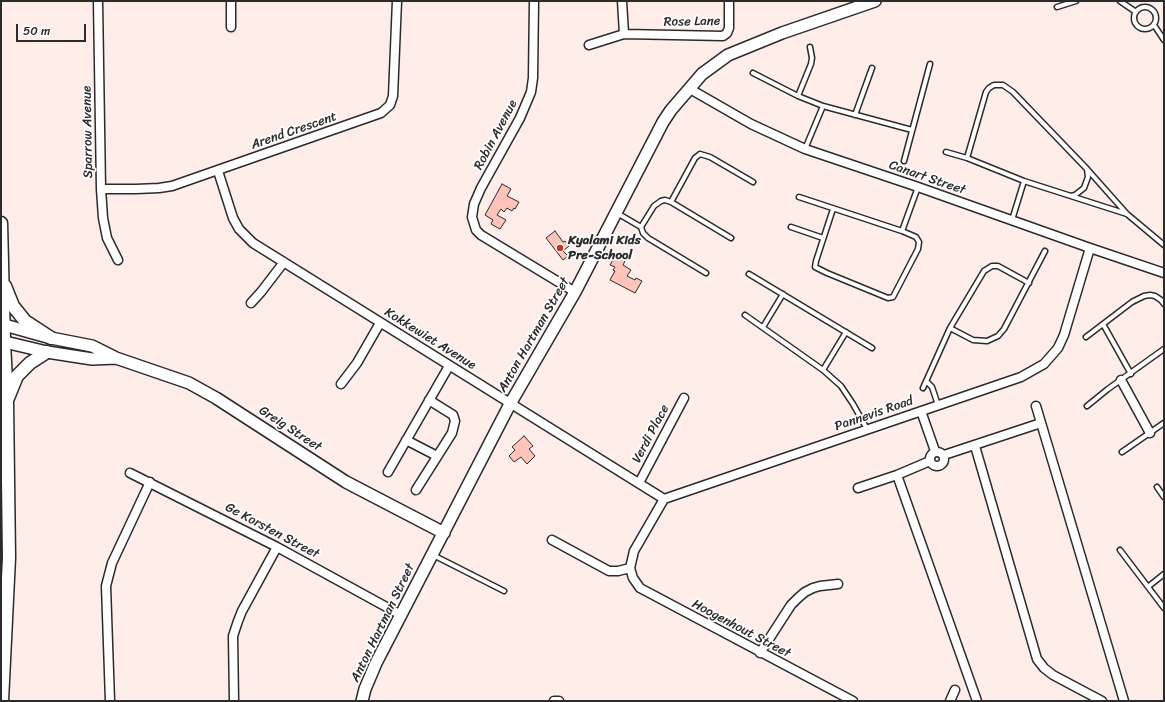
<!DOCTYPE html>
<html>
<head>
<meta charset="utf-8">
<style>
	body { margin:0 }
	#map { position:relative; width:1165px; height:702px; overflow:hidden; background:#ffedea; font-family:Sriracha,sans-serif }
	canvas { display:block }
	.frame { position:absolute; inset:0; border:2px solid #2b2b2b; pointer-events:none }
	.scale { position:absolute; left:16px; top:24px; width:70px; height:18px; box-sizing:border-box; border:2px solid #2b2b2b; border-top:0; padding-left:5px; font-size:12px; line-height:14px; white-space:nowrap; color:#2b2b2b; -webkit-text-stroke:3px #fff; paint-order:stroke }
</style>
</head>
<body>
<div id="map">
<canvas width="1165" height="702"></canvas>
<div class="frame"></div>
<div class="scale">50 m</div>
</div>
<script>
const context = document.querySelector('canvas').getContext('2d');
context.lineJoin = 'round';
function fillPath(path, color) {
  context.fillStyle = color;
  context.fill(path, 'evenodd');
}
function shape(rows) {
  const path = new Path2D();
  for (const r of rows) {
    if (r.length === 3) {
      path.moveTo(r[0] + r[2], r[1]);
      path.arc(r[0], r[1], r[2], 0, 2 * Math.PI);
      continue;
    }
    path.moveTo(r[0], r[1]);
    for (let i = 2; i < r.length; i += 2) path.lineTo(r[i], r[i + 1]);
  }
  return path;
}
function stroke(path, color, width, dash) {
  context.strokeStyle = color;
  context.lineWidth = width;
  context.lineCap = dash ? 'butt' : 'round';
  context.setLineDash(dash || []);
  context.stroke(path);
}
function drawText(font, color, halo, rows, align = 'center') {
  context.font = font + ' Sriracha,sans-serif';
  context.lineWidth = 3.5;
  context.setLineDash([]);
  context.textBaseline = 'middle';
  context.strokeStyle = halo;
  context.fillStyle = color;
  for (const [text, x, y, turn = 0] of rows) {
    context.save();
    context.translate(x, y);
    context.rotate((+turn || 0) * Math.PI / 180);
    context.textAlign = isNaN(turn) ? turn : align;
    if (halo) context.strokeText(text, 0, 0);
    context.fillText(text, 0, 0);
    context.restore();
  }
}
const building = shape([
	[502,184,511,189,507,196,519,202,515,209,514,208,512,211,507,208,504,212,501,209,497,215,506,220,500,229,491,224,493,220,485,215,502,184],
	[555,231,563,242,565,241,569,246,563,251,568,256,563,260,546,238,555,231],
	[615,256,625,261,623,265,631,270,627,276,635,280,636,278,642,281,635,293,610,280,615,271,613,270,615,267,610,265,615,256],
	[524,436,533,446,529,449,535,456,527,464,521,457,514,462,509,456,515,450,512,447,524,436]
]);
fillPath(building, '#fec3b9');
stroke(building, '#2b2b2b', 1);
const lane = shape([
	[1120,1,1136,12],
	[1057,7,1076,1],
	[1145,18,11],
	[1154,25,1164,40],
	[753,73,798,96,823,106,912,130],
	[798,96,811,64,812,58,810,47],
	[855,115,872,68],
	[805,149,823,106],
	[946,152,967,158,1024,181,1127,214,1164,245],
	[967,158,986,92,989,88,994,85,1003,85,1013,92,1087,169,1127,214],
	[904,161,930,64],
	[1071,196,1075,195,1084,188,1088,177,1087,169],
	[799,197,902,231,916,237,919,242,918,249,893,297,888,298,827,273,815,267,816,261,833,209],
	[671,202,695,158,700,154,710,157,753,182],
	[617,213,641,227,643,233,648,238,706,273],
	[1012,220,1024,181],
	[641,227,654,206,661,201,665,200,671,202,731,238],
	[791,227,823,238],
	[902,231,918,187],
	[749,274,872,348],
	[745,315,823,370,841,386,853,404,867,429],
	[1103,324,1131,374],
	[763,327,783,294],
	[950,328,973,340,987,341,998,336,1004,329,1045,251],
	[1086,337,1132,302,1144,296,1150,295,1155,296,1161,300,1164,304],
	[823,370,846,332],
	[927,382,932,387,938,405],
	[923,388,950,328,984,271,992,266,998,266,1029,283],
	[1087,406,1108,389,1164,349],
	[1122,452,1164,423],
	[1157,487,1164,497],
	[1120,550,1164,608],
	[433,555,504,591],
	[1149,586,1164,574]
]);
const street = shape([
	[98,1,101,189,103,218,107,238,118,260],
	[231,1,231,27],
	[534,1,533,78,531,92,520,118,481,188,474,204,472,217,476,230,481,235,575,292],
	[622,1,624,34],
	[589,45,624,34,723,36,727,33,729,28,729,1],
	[690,89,751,124,805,149,918,187,1090,248,1164,273],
	[218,171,233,218,239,229,253,243,664,499],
	[101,189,136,189,159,188,172,186,381,113,390,105,393,96,397,1],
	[251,303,261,292,284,262],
	[1121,380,1150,433],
	[341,384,357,363,380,323],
	[1036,406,1124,701],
	[921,411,935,451],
	[406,440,437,456],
	[975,446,1037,659,1044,668,1053,675,1102,701],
	[937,459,7],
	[944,455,1041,423],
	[388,472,449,366],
	[130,473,277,547,401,615],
	[897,475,977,701],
	[639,483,684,398],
	[858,488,897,475,930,461],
	[416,490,452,433,455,421,453,415,429,400],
	[552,540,609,571,618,571,630,568],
	[760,653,791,605,798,598,805,592,813,588,820,586,838,584],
	[110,701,106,586,112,563,150,482],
	[234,701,233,636,238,621,242,611,277,547],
	[554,701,559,701],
	[853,701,640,588,633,578,630,568,634,551,664,499,1021,377,1044,364,1058,348,1064,335,1090,248],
	[950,701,955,690]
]);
const secondary = shape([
	[1,324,51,338,92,346,116,358,189,383,216,398,346,482,444,533],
	[1,341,47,352,92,359,116,358],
	[362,701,365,689,376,663,510,404,575,292,663,122,671,110,702,74,728,55,782,33,875,1]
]);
const primary = shape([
	[1,223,4,342,7,401,9,558,2,701],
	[5,286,13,306,25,321,51,338],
	[8,398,17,376,30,363,47,352]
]);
stroke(lane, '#2b2b2b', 7);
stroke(street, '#2b2b2b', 11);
stroke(secondary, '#2b2b2b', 14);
stroke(primary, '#2b2b2b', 15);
stroke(lane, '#fff', 4);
stroke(street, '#fff', 8);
stroke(secondary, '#fff', 11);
stroke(primary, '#fff', 12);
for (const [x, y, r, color] of [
	[560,248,4,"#c8321e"]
]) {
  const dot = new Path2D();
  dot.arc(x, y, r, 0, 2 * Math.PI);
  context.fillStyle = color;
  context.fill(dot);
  stroke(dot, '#fff', 1.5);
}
drawText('13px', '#2b2b2b', '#fff', [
	["Rose Lane",692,22,-1],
	["Arend Crescent",294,131,-19],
	["Sparrow Avenue",88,132,-91],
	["Robin Avenue",496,135,-62],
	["Canart Street",927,178,19],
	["Anton Hartman Street",534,335,-60],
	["Kokkewiet Avenue",430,339,32],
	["Pannevis Road",874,414,-19],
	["Greig Street",290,429,33],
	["Verdi Place",651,434,-62],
	["Ge Korsten Street",272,531,28],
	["Anton Hartman Street",383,623,-64],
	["Hoogenhout Street",741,629,28]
]);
drawText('bold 13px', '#2b2b2b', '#fff', [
	["Kyalami Kids",568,241],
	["Pre-School",568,256]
], 'left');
</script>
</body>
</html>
